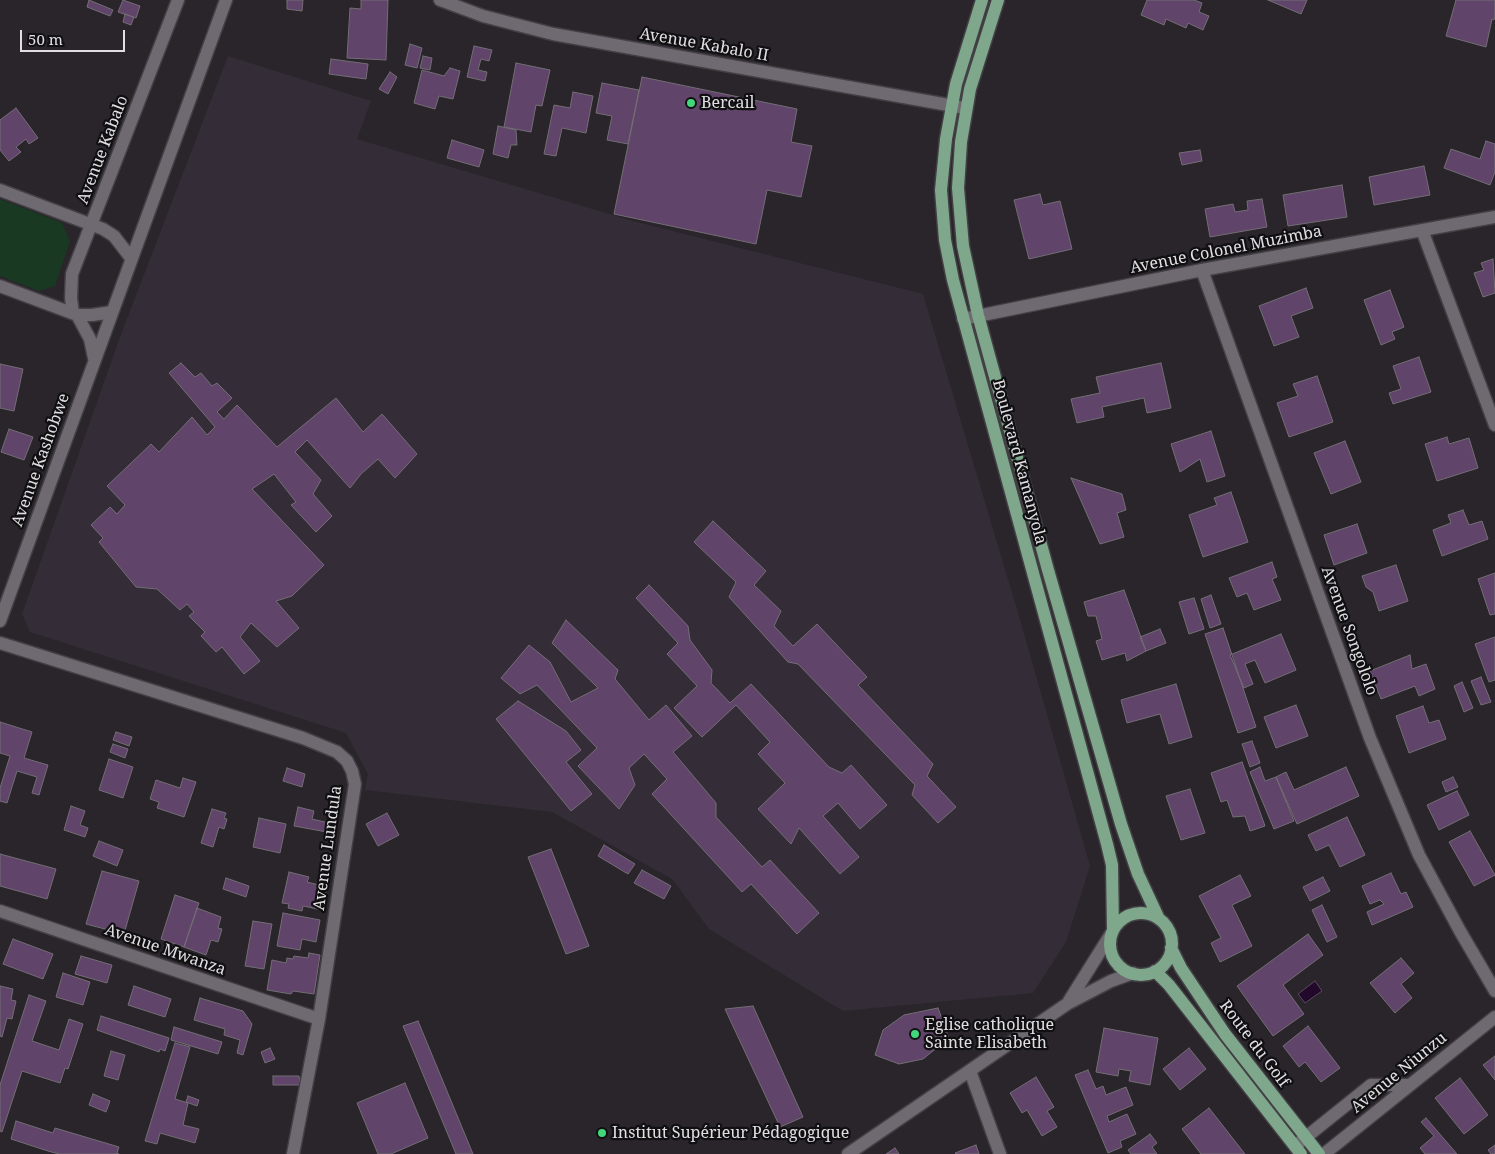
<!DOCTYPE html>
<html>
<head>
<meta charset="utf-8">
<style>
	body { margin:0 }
	#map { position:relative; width:1495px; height:1154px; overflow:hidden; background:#29252a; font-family:"Noto Serif",serif }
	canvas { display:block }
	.scale { position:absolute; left:20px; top:30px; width:105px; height:22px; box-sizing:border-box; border:2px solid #e2dfe3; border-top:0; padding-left:6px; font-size:15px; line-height:18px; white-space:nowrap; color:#e2dfe3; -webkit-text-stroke:4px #100f11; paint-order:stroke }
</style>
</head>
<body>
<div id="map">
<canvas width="1495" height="1154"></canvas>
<div class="scale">50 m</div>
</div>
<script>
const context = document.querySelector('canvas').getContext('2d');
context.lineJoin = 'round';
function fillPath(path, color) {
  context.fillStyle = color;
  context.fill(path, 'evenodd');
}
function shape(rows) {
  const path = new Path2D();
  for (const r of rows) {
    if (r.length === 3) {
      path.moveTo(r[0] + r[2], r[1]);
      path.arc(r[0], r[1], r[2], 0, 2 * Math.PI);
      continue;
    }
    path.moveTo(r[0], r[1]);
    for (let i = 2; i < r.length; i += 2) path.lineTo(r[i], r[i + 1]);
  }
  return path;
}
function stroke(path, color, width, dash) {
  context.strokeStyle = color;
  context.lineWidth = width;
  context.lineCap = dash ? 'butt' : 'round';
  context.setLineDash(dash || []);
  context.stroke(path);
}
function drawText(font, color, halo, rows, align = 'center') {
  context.font = font + ' "Noto Serif",serif';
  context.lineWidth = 4.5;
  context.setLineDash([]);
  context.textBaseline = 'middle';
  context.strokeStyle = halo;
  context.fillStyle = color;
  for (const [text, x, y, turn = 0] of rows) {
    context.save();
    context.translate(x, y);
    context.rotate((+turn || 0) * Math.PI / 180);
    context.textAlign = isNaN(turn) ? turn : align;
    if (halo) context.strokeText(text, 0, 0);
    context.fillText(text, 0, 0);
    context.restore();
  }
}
fillPath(shape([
	[228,56,371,101,357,139,633,221,923,294,1024,633,1090,866,1066,942,1033,993,843,1011,709,929,672,879,552,812,365,790,368,774,346,733,30,632,22,614,120,337]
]), '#342c37');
fillPath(shape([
	[0,199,62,223,70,241,55,286,39,291,0,276]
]), '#193923');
const water = shape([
	[1315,981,1322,991,1305,1003,1298,994,1315,981]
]);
fillPath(water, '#22092b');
stroke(water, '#5c4962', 1);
const building = shape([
	[89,0,113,10,110,16,87,7,89,0],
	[123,0,140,6,136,18,118,12,123,0],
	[287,0,303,0,302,11,287,9,287,0],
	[361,0,388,0,386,60,347,58,350,8,361,9,361,0],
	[1147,0,1194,0,1202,3,1199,12,1209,16,1203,30,1188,23,1186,28,1166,19,1164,25,1141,15,1147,0],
	[1268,0,1307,0,1301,14,1268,0],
	[1456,0,1495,0,1495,16,1494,20,1492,19,1486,47,1446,36,1456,0],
	[125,14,134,17,131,25,123,22,125,14],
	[410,44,422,48,417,68,405,65,410,44],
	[474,46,492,50,489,61,481,59,478,70,487,72,485,81,467,77,474,46],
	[423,56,432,58,430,70,420,68,423,56],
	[331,59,368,64,366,79,329,74,331,59],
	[516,63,550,70,542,106,536,105,531,132,504,127,516,63],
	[450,68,460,71,453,99,439,96,435,109,414,103,422,70,444,76,450,68],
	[390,72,397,77,388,94,379,89,390,72],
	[642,77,797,109,791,142,812,146,801,197,767,190,756,244,614,214,642,77],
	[602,83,639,90,628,144,607,140,612,116,596,113,602,83],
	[573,92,593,96,586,133,562,128,556,156,544,154,554,105,570,108,573,92],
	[16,108,38,138,29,144,26,139,16,147,21,152,9,161,0,150,0,120,16,108],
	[498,126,516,130,517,145,511,145,508,158,493,154,498,126],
	[452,140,484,150,479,167,447,158,452,140],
	[1486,141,1495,144,1495,172,1490,185,1444,168,1451,149,1480,159,1486,141],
	[1200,150,1202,161,1182,165,1179,153,1200,150],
	[1424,166,1430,195,1374,205,1369,177,1424,166],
	[1342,185,1347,217,1288,226,1283,195,1342,185],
	[1040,194,1043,205,1060,201,1072,249,1029,259,1014,200,1040,194],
	[1262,199,1267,227,1210,237,1205,209,1233,204,1235,212,1248,210,1247,201,1262,199],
	[1493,259,1495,293,1483,297,1474,273,1484,270,1481,263,1493,259],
	[1306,288,1313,308,1291,316,1299,337,1274,346,1259,306,1306,288],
	[1390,290,1404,327,1392,332,1395,339,1381,345,1364,300,1390,290],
	[1419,357,1431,392,1393,404,1389,393,1401,389,1393,366,1419,357],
	[181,363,195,377,201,373,212,386,217,383,232,398,217,412,224,419,237,405,277,447,336,398,363,432,382,414,417,454,395,478,378,459,361,474,350,488,307,440,295,452,321,480,313,494,332,516,316,532,291,505,296,502,274,474,252,489,324,565,292,596,276,601,299,628,277,647,251,623,240,637,260,661,244,674,222,647,216,652,201,636,205,632,189,616,194,612,187,604,180,610,157,589,136,587,99,542,103,538,91,525,110,507,117,514,125,505,107,486,151,444,159,452,192,417,207,435,215,427,169,373,181,363],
	[1161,363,1171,408,1147,413,1144,398,1102,407,1104,417,1077,423,1071,399,1100,393,1096,377,1161,363],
	[0,364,23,369,14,411,0,408,0,364],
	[1317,376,1333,422,1289,437,1277,403,1298,396,1293,384,1317,376],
	[9,429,33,437,24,460,1,452,9,429],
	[1211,431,1225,476,1207,482,1200,459,1180,472,1171,444,1211,431],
	[1447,437,1449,444,1469,438,1478,468,1437,481,1425,444,1447,437],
	[1345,441,1361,482,1331,494,1314,453,1345,441],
	[1071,478,1122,494,1126,510,1117,513,1124,537,1100,544,1071,478],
	[1231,492,1248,542,1203,557,1189,515,1217,505,1214,498,1231,492],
	[1463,510,1469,525,1482,521,1488,539,1442,556,1433,530,1451,523,1448,515,1463,510],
	[713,521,766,571,754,585,781,611,774,626,793,646,817,624,867,677,858,685,933,764,927,776,956,807,938,823,912,795,915,785,798,664,788,662,729,597,736,582,694,542,713,521],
	[1357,524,1367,553,1334,565,1324,535,1357,524],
	[1272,562,1277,577,1272,579,1281,600,1254,610,1247,593,1237,597,1229,578,1272,562],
	[1396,565,1408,601,1379,611,1373,592,1366,587,1362,576,1396,565],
	[1495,573,1495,614,1490,615,1478,579,1495,573],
	[649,585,688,626,690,640,712,670,711,683,730,703,751,684,829,767,842,773,851,765,887,805,860,829,838,803,823,816,859,857,840,874,799,828,791,844,758,809,785,783,758,754,770,742,736,705,702,737,674,708,697,686,667,654,678,643,636,598,649,585],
	[1124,590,1146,651,1127,661,1125,653,1102,660,1096,641,1102,639,1096,616,1088,616,1084,602,1124,590],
	[1211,595,1221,624,1210,628,1201,599,1211,595],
	[1194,598,1204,629,1189,634,1179,602,1194,598],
	[566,620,618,670,615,679,649,720,666,705,692,736,673,752,716,803,716,817,762,867,770,860,819,913,797,934,751,884,742,892,652,794,667,779,644,754,629,768,635,785,619,809,578,766,597,748,537,685,520,694,501,678,529,645,550,662,571,702,598,688,552,643,566,620],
	[1223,628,1256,727,1238,733,1205,634,1223,628],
	[1160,629,1166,643,1146,651,1140,637,1160,629],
	[1281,634,1296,670,1265,683,1255,660,1245,664,1253,684,1244,688,1230,655,1281,634],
	[1495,637,1495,680,1489,682,1475,644,1495,637],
	[1410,655,1412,669,1426,664,1435,689,1419,696,1415,686,1381,699,1370,671,1410,655],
	[1481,677,1491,702,1481,705,1471,681,1481,677],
	[1462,682,1473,708,1464,712,1454,686,1462,682],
	[1176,684,1192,737,1169,744,1160,714,1127,723,1121,700,1176,684],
	[518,701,566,731,581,750,566,762,592,794,571,811,496,719,518,701],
	[1296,705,1308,736,1276,748,1264,717,1296,705],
	[1423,706,1429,723,1439,720,1446,739,1409,753,1396,716,1423,706],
	[0,722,32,732,24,758,48,765,39,795,32,793,37,777,17,771,7,803,0,801,0,788,10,756,0,753,0,722],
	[116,732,132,737,129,746,113,740,116,732],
	[1252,741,1260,763,1250,767,1242,744,1252,741],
	[113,744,128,749,125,758,110,752,113,744],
	[109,759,133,767,123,798,99,790,109,759],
	[1242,762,1265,826,1250,831,1245,816,1233,817,1227,800,1221,802,1211,773,1242,762],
	[1260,767,1265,781,1276,777,1294,821,1274,829,1250,772,1260,767],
	[1346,767,1359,796,1297,824,1276,777,1286,772,1294,790,1346,767],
	[287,768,305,774,302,787,283,781,287,768],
	[1453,777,1458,787,1446,792,1442,782,1453,777],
	[183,778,196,782,184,817,157,808,159,802,150,799,156,780,180,788,183,778],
	[1190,789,1205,833,1181,840,1166,796,1190,789],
	[1457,791,1469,815,1439,830,1427,805,1457,791],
	[71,806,85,811,80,825,88,828,85,837,64,830,71,806],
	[298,807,314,811,312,819,329,823,327,832,294,826,298,807],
	[212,809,226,813,224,818,227,819,224,829,219,827,213,847,201,843,212,809],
	[387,813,399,835,378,846,366,824,387,813],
	[1347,817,1365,855,1340,867,1329,845,1316,851,1308,835,1347,817],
	[259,818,286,824,280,853,253,847,259,818],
	[1470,831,1495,875,1474,886,1449,842,1470,831],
	[99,841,123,850,117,866,93,856,99,841],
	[604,845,635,864,628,874,598,856,604,845],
	[551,849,589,946,566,954,528,857,551,849],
	[0,854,56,869,47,899,0,886,0,854],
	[642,870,671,886,664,899,634,883,642,870],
	[102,871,139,881,124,934,86,924,102,871],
	[289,872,309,877,307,882,327,887,322,910,303,906,302,911,288,908,289,904,282,903,289,872],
	[1391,873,1401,894,1406,892,1413,907,1372,925,1367,912,1384,904,1380,900,1370,904,1362,886,1391,873],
	[1240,875,1251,896,1232,905,1252,946,1220,962,1211,943,1221,938,1199,896,1240,875],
	[1323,877,1330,891,1310,901,1303,887,1323,877],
	[226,878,249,886,246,897,223,889,226,878],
	[175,895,199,903,184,947,161,939,175,895],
	[1322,905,1337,937,1327,942,1312,910,1322,905],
	[197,908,221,917,218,928,222,929,218,942,211,940,206,955,184,947,197,908],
	[283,913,320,920,316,942,302,939,300,950,277,946,283,913],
	[253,921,272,924,264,969,245,966,253,921],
	[1308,934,1323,955,1283,985,1304,1014,1273,1036,1237,986,1308,934],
	[13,939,53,954,43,979,3,964,13,939],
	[309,953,320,955,314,994,293,991,291,994,267,990,272,960,286,963,287,958,293,959,294,956,308,958,309,953],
	[81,956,112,965,107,983,75,974,81,956],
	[1401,958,1414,973,1401,984,1412,998,1395,1013,1370,983,1401,958],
	[63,973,90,982,83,1005,56,997,63,973],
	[0,986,13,989,11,1000,16,1001,12,1019,7,1018,2,1037,0,1036,0,986],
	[134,986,171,999,165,1017,128,1005,134,986],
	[29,995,46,1001,32,1041,59,1050,69,1019,83,1024,68,1069,65,1068,60,1083,22,1071,2,1132,0,1131,0,1085,29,995],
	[200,998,243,1011,252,1024,243,1055,237,1053,240,1040,224,1035,225,1029,194,1020,200,998],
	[753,1006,803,1117,780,1127,725,1009,753,1006],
	[938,1008,949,1038,923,1059,899,1064,875,1055,883,1030,904,1015,938,1008],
	[101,1016,169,1038,165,1051,160,1049,159,1052,97,1030,101,1016],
	[418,1021,473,1154,456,1154,403,1026,418,1021],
	[1308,1026,1340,1068,1321,1082,1305,1062,1299,1067,1283,1046,1308,1026],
	[174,1027,222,1042,218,1054,171,1040,174,1027],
	[1104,1028,1158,1038,1150,1085,1129,1081,1131,1071,1119,1069,1118,1076,1096,1072,1104,1028],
	[175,1043,190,1047,175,1099,188,1103,183,1125,199,1129,195,1143,160,1133,157,1144,145,1141,175,1043],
	[270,1048,275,1059,265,1063,261,1052,270,1048],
	[1189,1048,1206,1069,1180,1090,1163,1069,1189,1048],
	[111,1051,125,1055,118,1080,104,1076,111,1051],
	[1495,1056,1495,1080,1483,1065,1495,1056],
	[1088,1070,1096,1089,1103,1086,1106,1095,1126,1087,1133,1105,1107,1116,1109,1122,1127,1114,1136,1134,1120,1141,1122,1147,1108,1153,1075,1075,1088,1070],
	[273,1076,299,1076,300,1085,273,1085,273,1076],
	[1036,1077,1054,1107,1047,1111,1057,1127,1042,1136,1027,1110,1022,1113,1010,1093,1036,1077],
	[1460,1078,1488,1115,1464,1134,1435,1098,1460,1078],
	[405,1083,428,1138,391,1154,378,1154,357,1103,405,1083],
	[93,1094,110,1101,106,1112,89,1105,93,1094],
	[188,1096,199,1100,197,1106,186,1102,188,1096],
	[1209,1108,1245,1154,1201,1154,1182,1129,1209,1108],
	[1426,1118,1457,1154,1425,1154,1420,1148,1434,1136,1421,1122,1426,1118],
	[16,1121,53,1133,55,1128,119,1147,117,1153,119,1154,59,1154,48,1151,11,1139,16,1121],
	[1150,1134,1157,1143,1152,1147,1157,1154,1131,1154,1128,1150,1150,1134],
	[976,1145,979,1154,956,1154,955,1153,976,1145],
	[1495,1145,1495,1154,1491,1154,1488,1150,1495,1145],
	[895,1148,899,1154,886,1154,895,1148]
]);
fillPath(building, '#60446a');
stroke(building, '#736e75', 1);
const minor = shape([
	[440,0,483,16,553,34,965,108],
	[0,190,103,229,114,236,131,258],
	[1422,230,1495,425],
	[1202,270,1370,738,1419,855,1460,931,1495,991],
	[0,286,77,315,92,315,112,312],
	[73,313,71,298,72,274,178,0],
	[77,315,90,339,94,358],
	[963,319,1202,270,1495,217],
	[0,621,226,0],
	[0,643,303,738,337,752,347,761,352,771,355,784,319,1019,293,1154],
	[0,911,319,1019],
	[1069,1001,1111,934],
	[970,1071,1000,1154],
	[1295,1146,1371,1085,1410,1085],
	[848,1154,1067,1004,1111,981,1133,973],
	[1324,1154,1495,1017]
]);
const major = shape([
	[982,0,956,84,946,139,941,190,945,240,953,280,1107,844,1112,865,1113,931],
	[998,0,970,89,961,142,958,188,963,246,978,315,1048,570,1121,824,1138,874,1159,919],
	[1141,944,31],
	[1171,948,1181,968,1225,1034,1319,1154],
	[1155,971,1169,985,1301,1154]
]);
stroke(minor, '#434045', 15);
stroke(major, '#434045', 15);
stroke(minor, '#6f6a71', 12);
stroke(major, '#7fa78b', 12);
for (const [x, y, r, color] of [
	[691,103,5,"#42d77b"],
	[915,1034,5,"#42d77b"],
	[602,1133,5,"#42d77b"]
]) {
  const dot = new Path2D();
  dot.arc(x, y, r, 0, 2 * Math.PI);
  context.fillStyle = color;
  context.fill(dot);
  stroke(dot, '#100f11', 2);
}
drawText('16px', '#e2dfe3', '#100f11', [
	["Avenue Kabalo II",704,45,10],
	["Avenue Kabalo",103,150,-69],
	["Avenue Colonel Muzimba",1226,250,-11],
	["Avenue Kashobwe",41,460,-70],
	["Boulevard Kamanyola",1019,462,75],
	["Avenue Songololo",1349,631,70],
	["Avenue Lundula",328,848,-82],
	["Avenue Mwanza",165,950,19],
	["Route du Golf",1254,1044,53],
	["Avenue Niunzu",1399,1073,-39]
]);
drawText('16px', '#e2dfe3', '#100f11', [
	["Bercail",701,103],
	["Eglise catholique",925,1025],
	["Sainte Elisabeth",925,1043],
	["Institut Supérieur Pédagogique",612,1133]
], 'left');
</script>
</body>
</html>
